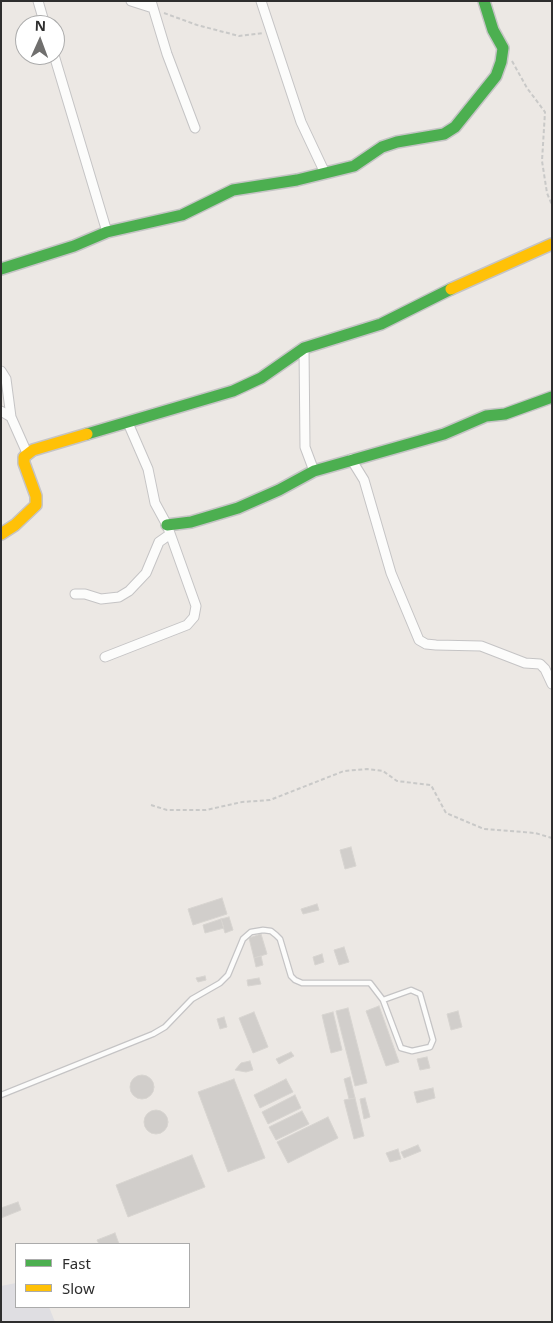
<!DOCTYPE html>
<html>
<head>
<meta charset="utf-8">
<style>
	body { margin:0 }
	#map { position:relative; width:553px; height:1323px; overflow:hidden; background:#ece8e4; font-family:"Noto Sans",sans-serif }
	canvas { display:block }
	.frame { position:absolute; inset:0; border:2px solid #2e2e2e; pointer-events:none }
	.legend { position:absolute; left:15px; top:1243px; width:175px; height:65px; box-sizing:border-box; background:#fff; border:1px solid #ababab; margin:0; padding:6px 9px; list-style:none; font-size:15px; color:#2e2e2e }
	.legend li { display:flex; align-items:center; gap:10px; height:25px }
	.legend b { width:25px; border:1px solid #ababab }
	.north { position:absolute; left:15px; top:15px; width:50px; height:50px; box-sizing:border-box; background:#fff; border:1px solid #ababab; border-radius:50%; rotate:2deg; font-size:14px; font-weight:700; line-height:20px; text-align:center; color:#2e2e2e }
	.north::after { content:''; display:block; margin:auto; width:18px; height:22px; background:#706f6e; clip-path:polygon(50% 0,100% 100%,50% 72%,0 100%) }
</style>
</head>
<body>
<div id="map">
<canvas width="553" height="1323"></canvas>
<div class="frame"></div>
<ul class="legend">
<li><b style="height:6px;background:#4caf50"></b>Fast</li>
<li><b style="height:6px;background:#ffc107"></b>Slow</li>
</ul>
<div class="north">N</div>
</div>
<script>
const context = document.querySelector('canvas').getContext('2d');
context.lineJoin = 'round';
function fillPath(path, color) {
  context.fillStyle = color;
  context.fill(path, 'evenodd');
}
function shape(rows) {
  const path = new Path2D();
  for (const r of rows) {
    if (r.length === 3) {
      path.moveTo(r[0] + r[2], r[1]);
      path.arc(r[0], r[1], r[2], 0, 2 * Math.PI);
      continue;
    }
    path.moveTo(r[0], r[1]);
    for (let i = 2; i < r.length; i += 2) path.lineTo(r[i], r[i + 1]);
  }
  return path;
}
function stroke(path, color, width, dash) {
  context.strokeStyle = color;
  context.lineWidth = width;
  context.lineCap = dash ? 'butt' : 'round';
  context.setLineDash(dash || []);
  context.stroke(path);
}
fillPath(shape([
	[16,1283,16,1307,49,1307,55,1322,1,1322,1,1286]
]), '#dfdee2');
const building = shape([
	[351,847,356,866,345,869,340,850,351,847],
	[222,898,227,914,193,925,188,909,222,898],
	[317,904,319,910,303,914,301,909,317,904],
	[229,917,233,930,225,933,221,919,229,917],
	[221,919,224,928,205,933,203,925,221,919],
	[261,934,267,954,254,958,249,938,261,934],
	[344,947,349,962,339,965,334,950,344,947],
	[322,954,324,962,315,965,313,957,322,954],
	[261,956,263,965,256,967,254,958,261,956],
	[205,976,206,980,198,982,196,978,205,976],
	[259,978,261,984,248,986,247,980,259,978],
	[379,1006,399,1062,386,1066,366,1011,379,1006],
	[348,1008,367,1083,355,1086,336,1011,348,1008],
	[458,1011,462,1027,451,1030,447,1014,458,1011],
	[254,1012,268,1047,253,1053,239,1018,254,1012],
	[333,1012,342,1050,331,1053,322,1015,333,1012],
	[224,1017,227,1027,220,1029,217,1019,224,1017],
	[291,1052,294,1056,279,1064,276,1059,291,1052],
	[427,1057,430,1068,420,1070,417,1059,427,1057],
	[250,1061,253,1070,246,1072,235,1070,241,1063,250,1061],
	[142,1087,12],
	[350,1077,355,1098,349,1099,344,1079,350,1077],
	[234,1079,265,1158,228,1172,198,1092,234,1079],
	[286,1079,293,1092,260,1108,254,1095,286,1079],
	[433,1088,435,1098,417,1103,414,1092,433,1088],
	[295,1095,301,1108,268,1124,262,1112,295,1095],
	[355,1098,364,1136,354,1139,344,1100,355,1098],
	[365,1098,370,1117,364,1119,360,1099,365,1098],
	[156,1122,12],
	[302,1111,309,1124,276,1140,269,1127,302,1111],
	[328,1117,338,1138,288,1163,277,1142,328,1117],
	[418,1145,421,1151,404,1158,401,1152,418,1145],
	[398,1149,401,1159,390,1162,386,1153,398,1149],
	[192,1155,205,1187,128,1217,116,1185,192,1155],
	[18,1202,21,1210,1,1218,1,1208,18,1202],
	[115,1233,119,1244,99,1244,97,1240,115,1233]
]);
fillPath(building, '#d1cecb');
stroke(building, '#d7d4d0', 1);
const lane = shape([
	[1,1095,153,1034,165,1027,192,999,220,983,228,975,243,939,251,932,263,930,271,931,276,935,280,939,291,976,295,980,302,983,370,983,383,1000,401,1048,412,1051,430,1047,433,1040,420,994,411,990,383,1000]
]);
const street = shape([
	[38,1,45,25],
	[131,1,153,8],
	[151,1,167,54,195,128],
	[261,1,301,122,325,173],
	[54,55,107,232],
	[304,348,305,447,314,471],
	[1,371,6,379,11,417],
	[1,411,11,417,27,453],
	[351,459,364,480,391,573,419,640,426,644,436,645,481,646,525,663,540,664,545,669,552,684],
	[75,594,85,594,101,599,119,597,129,591,146,573,159,542,169,535],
	[105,657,187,625,194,617,196,606,167,525,155,503,148,469,128,423]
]);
const fast = shape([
	[1,269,74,246,107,232,182,215,233,190,297,180,354,166,382,147,397,142,444,134,455,127,496,76,501,62,503,48,493,30,484,1],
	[87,434,233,391,261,378,304,348,381,324,451,289],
	[167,525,191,522,238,508,279,490,314,471,444,434,486,416,505,414,552,397]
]);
const slow = shape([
	[451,289,552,244],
	[1,534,15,525,36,505,36,496,24,463,24,457,33,450,87,434]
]);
stroke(lane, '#c5c4c5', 7);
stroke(street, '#c5c4c5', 11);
stroke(fast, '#c5c4c5', 14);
stroke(slow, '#c5c4c5', 14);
stroke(shape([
	[164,13,197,25,239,36,263,33],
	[512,61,527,88,545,112,542,161,547,193,552,205],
	[151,805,167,810,206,810,242,802,270,800,344,771,367,769,383,771,397,781,431,785,446,813,484,829,535,833,552,838]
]), '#c9c9c8', 2, [4, 2.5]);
stroke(lane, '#fcfcfb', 4.5);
stroke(street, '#fcfcfb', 9);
stroke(fast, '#4caf50', 11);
stroke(slow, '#ffc107', 11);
</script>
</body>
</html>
